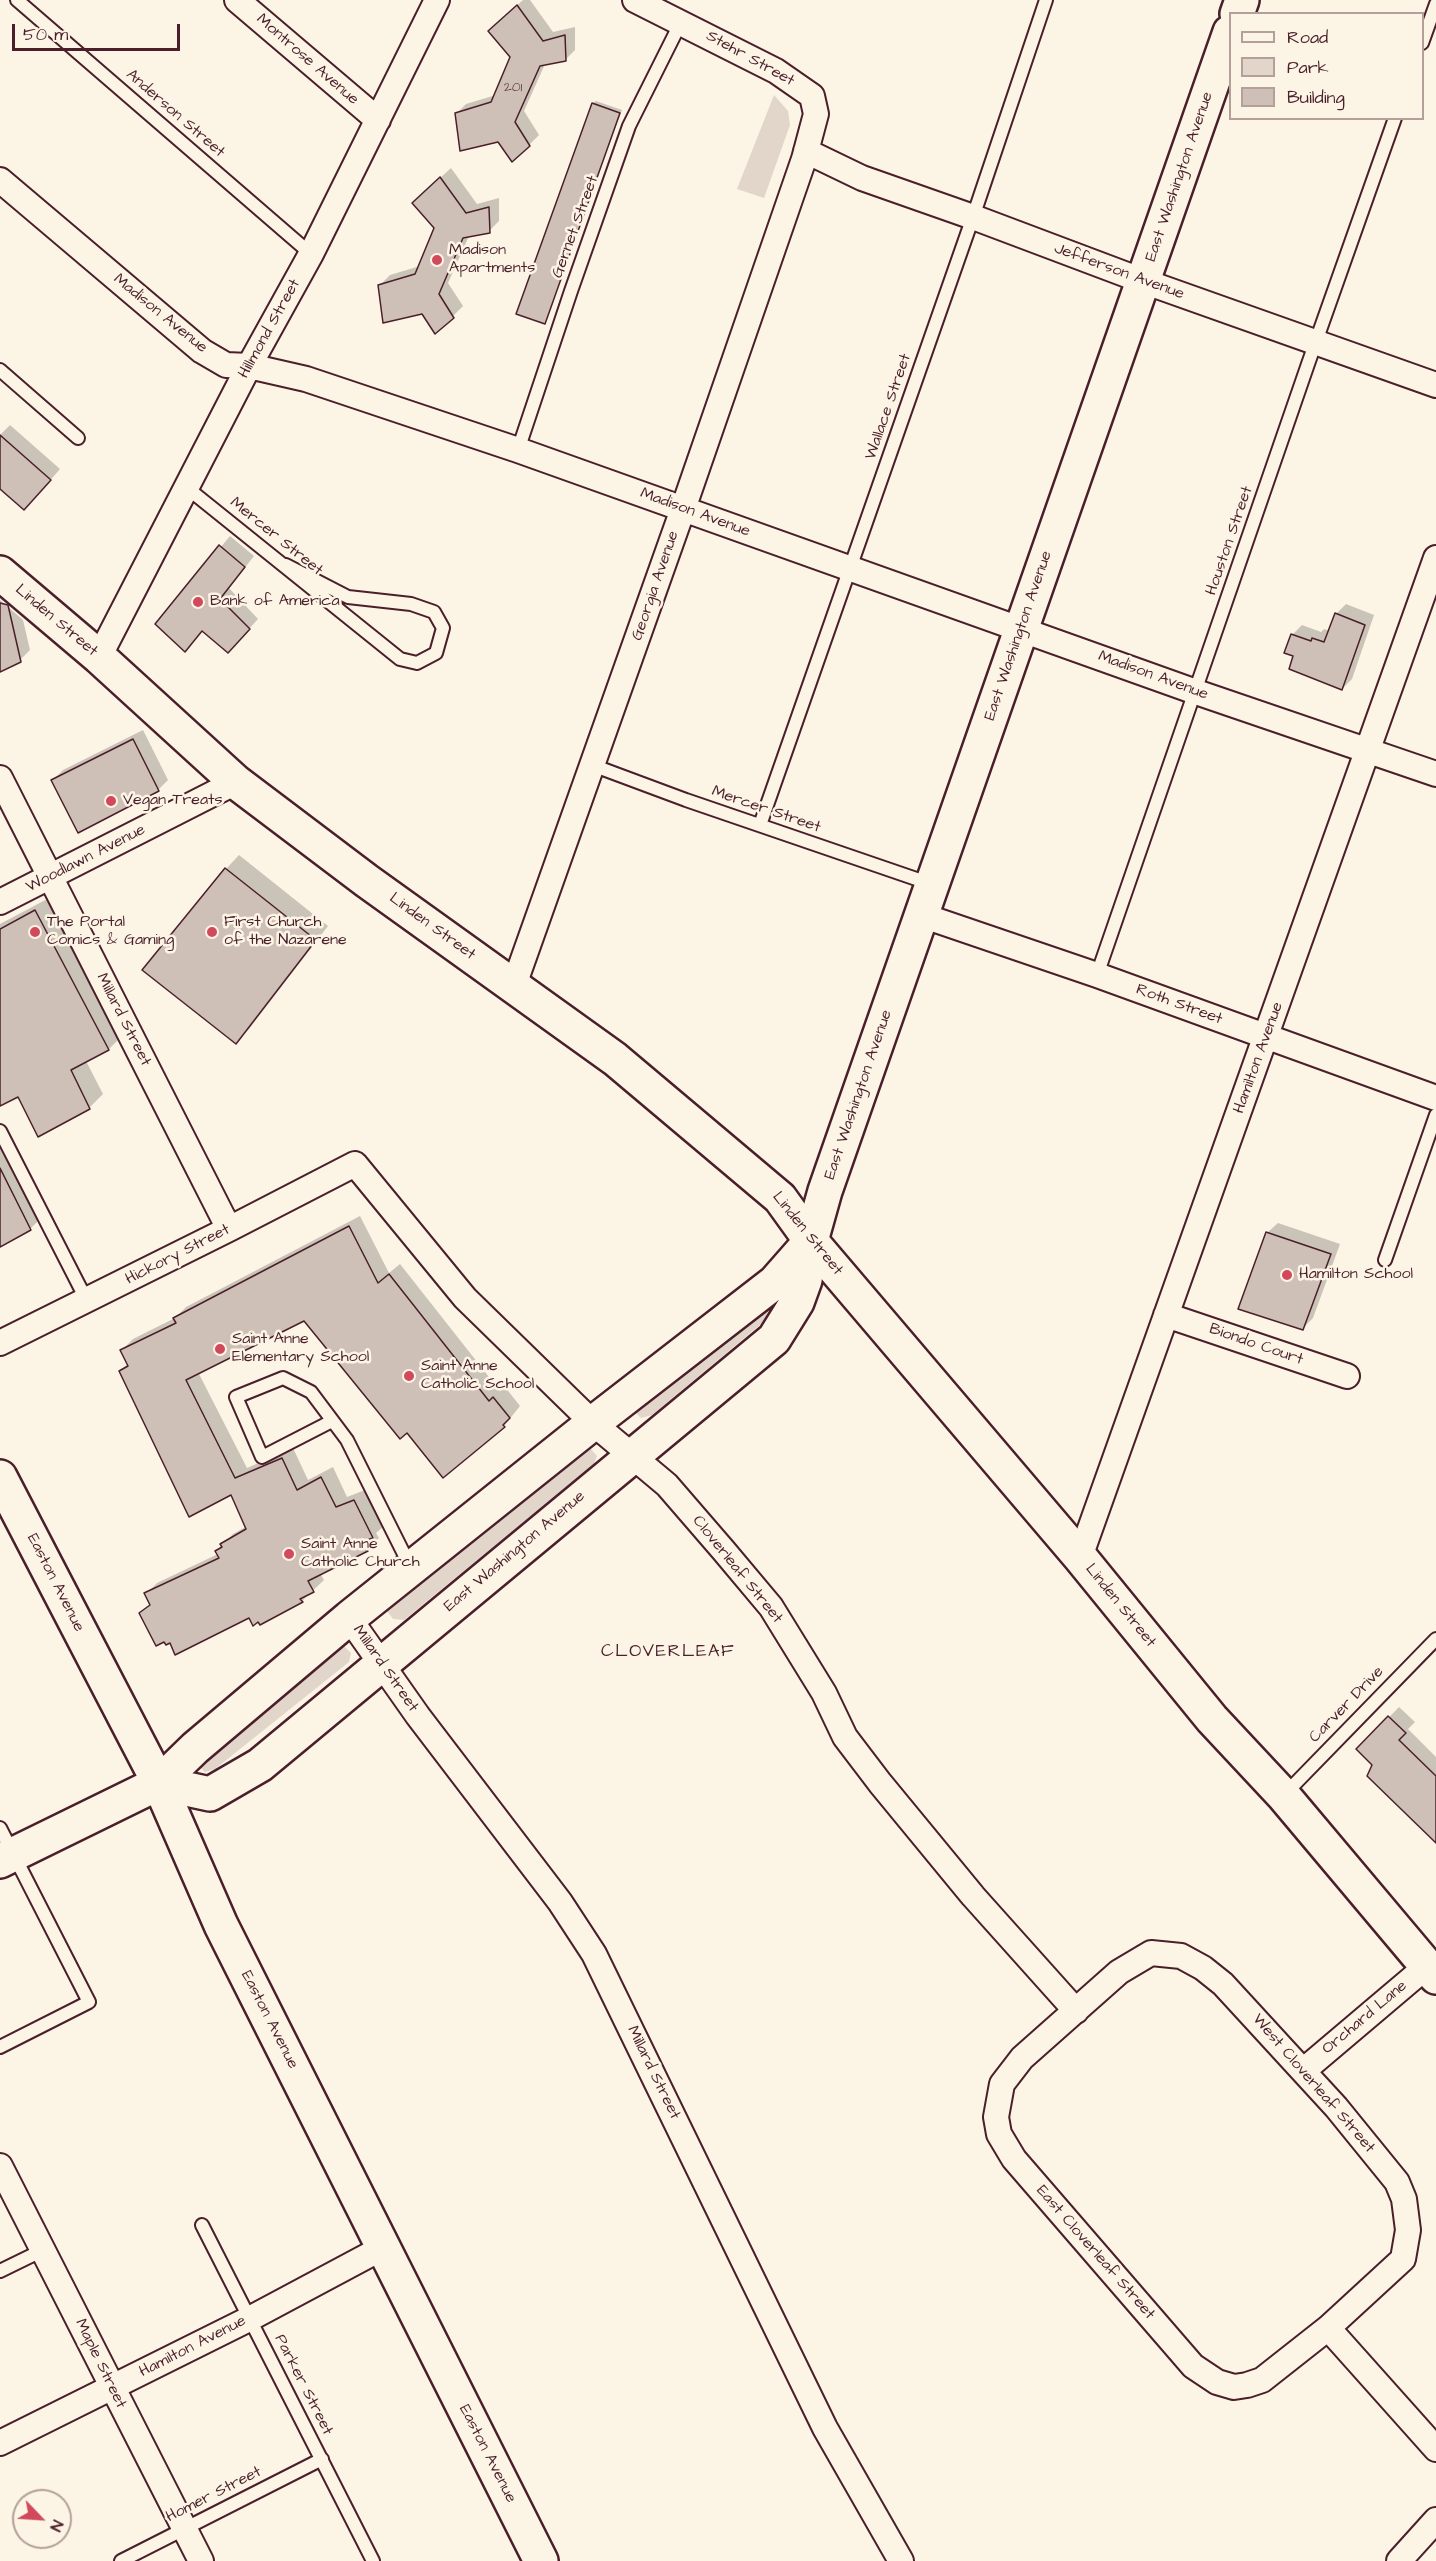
<!DOCTYPE html>
<html>
<head>
<meta charset="utf-8">
<style>
	body { margin:0 }
	#map { position:relative; width:1436px; height:2561px; overflow:hidden; background:#fcf5e5; font-family:"Architects Daughter",sans-serif }
	canvas { display:block }
	.legend { position:absolute; left:1229px; top:12px; width:195px; height:108px; box-sizing:border-box; background:#fcf5e5; border:2px solid #b59f9b; margin:0; padding:8px 10px; list-style:none; font-size:18px; color:#4a1f2b }
	.legend li { display:flex; align-items:center; gap:12px; height:30px }
	.legend b { width:30px; border:2px solid #b59f9b }
	.north { position:absolute; left:12px; top:2489px; width:60px; height:60px; box-sizing:border-box; background:#fcf5e5; border:2px solid #b59f9b; border-radius:50%; rotate:115deg; font-size:16px; font-weight:700; line-height:24px; text-align:center; color:#4a1f2b }
	.north::after { content:''; display:block; margin:auto; width:21px; height:27px; background:#d1495b; clip-path:polygon(50% 0,100% 100%,50% 72%,0 100%) }
	.scale { position:absolute; left:12px; top:24px; width:168px; height:27px; box-sizing:border-box; border:3px solid #4a1f2b; border-top:0; padding-left:8px; font-size:18px; line-height:21px; white-space:nowrap; color:#4a1f2b; -webkit-text-stroke:4px #fcf5e5; paint-order:stroke }
</style>
</head>
<body>
<div id="map">
<canvas width="1436" height="2561"></canvas>
<ul class="legend">
<li><b style="height:8px;background:#fcf5e5"></b>Road</li>
<li><b style="height:16px;background:#e2d5ca"></b>Park</li>
<li><b style="height:16px;background:#cfc0b7"></b>Building</li>
</ul>
<div class="north">N</div>
<div class="scale">50 m</div>
</div>
<script>
const context = document.querySelector('canvas').getContext('2d');
context.lineJoin = 'round';
function fillPath(path, color) {
  context.fillStyle = color;
  context.fill(path, 'evenodd');
}
function shape(rows) {
  const path = new Path2D();
  for (const r of rows) {
    path.moveTo(r[0], r[1]);
    for (let i = 2; i < r.length; i += 2) path.lineTo(r[i], r[i + 1]);
  }
  return path;
}
function stroke(path, color, width, dash) {
  context.strokeStyle = color;
  context.lineWidth = width;
  context.lineCap = dash ? 'butt' : 'round';
  context.setLineDash(dash || []);
  context.stroke(path);
}
function drawText(font, color, halo, rows, align = 'center') {
  context.font = font + ' "Architects Daughter",sans-serif';
  context.lineWidth = 5;
  context.setLineDash([]);
  context.textBaseline = 'middle';
  context.strokeStyle = halo;
  context.fillStyle = color;
  for (const [text, x, y, turn = 0] of rows) {
    context.save();
    context.translate(x, y);
    context.rotate((+turn || 0) * Math.PI / 180);
    context.textAlign = isNaN(turn) ? turn : align;
    if (halo) context.strokeText(text, 0, 0);
    context.fillText(text, 0, 0);
    context.restore();
  }
}
fillPath(shape([
	[774,95,788,111,790,125,764,198,737,189],
	[774,1289,785,1304,652,1415,641,1418,634,1411],
	[590,1448,597,1456,594,1464,404,1620,393,1619,387,1611,389,1600,580,1449],
	[334,1646,344,1646,351,1653,349,1662,215,1769,205,1772,198,1765]
]), '#e2d5ca');
fillPath(shape([
	[523,0,530,0,553,32,575,27,575,50,565,60,545,64,524,111,539,135,529,145,499,141,456,114,466,104,496,95,512,56,500,21],
	[596,101,622,110,545,322,593,103],
	[451,168,477,204,499,198,499,221,489,231,469,236,448,283,463,306,453,316,422,312,380,285,390,275,420,266,435,228,424,193],
	[10,425,60,469,34,499,0,487,0,435],
	[230,536,254,556,229,588,258,619,238,641,203,630,185,650,157,624],
	[0,600,23,620,30,650,20,660,0,671],
	[1346,604,1374,615,1352,679,1342,689,1295,656,1292,635,1302,625,1321,632,1324,629,1330,631,1336,614],
	[143,730,168,780,158,790,78,831,53,780,63,770],
	[239,855,328,926,249,1029,236,1042,226,869],
	[49,898,122,1036,109,1049,86,1061,103,1094,90,1107,38,1135,18,1095,0,1102,0,924],
	[0,1138,40,1219,30,1229,0,1245],
	[360,1216,389,1273,400,1264,500,1391,505,1387,520,1406,504,1426,407,1431,305,1319,198,1372,247,1468,293,1448,308,1480,333,1467,347,1497,365,1490,384,1526,376,1533,379,1538,367,1549,320,1573,324,1580,302,1601,170,1641,141,1613,151,1604,146,1594,157,1583,218,1554,217,1551,233,1534,247,1526,232,1493,120,1371,128,1364,121,1351,133,1339,175,1318,186,1307],
	[1278,1223,1340,1244,1313,1318,1303,1328,1240,1308,1268,1232],
	[1399,1707,1415,1722,1408,1729,1436,1757,1436,1841,1374,1765,1358,1749]
]), '#0003');
const building = shape([
	[517,5,543,41,565,35,566,61,540,66,515,122,530,146,512,162,498,142,460,151,455,113,491,102,510,57,488,31,517,5],
	[592,103,620,113,545,324,516,314,592,103],
	[440,177,466,213,489,207,490,233,463,238,439,294,454,318,435,334,422,314,383,323,378,285,415,274,434,228,412,203,440,177],
	[0,435,51,480,24,510,0,489,0,435],
	[219,545,245,567,220,599,250,629,228,653,202,631,185,652,155,624,219,545],
	[0,603,8,605,21,662,0,672,0,603],
	[1335,613,1365,625,1342,690,1289,669,1293,656,1284,653,1291,634,1311,641,1312,638,1324,642,1335,613],
	[133,739,159,791,78,833,51,780,133,739],
	[225,868,316,940,236,1044,142,970,225,868],
	[35,910,109,1050,71,1070,90,1109,38,1137,18,1097,0,1106,0,929,35,910],
	[0,1168,31,1230,0,1247,0,1168],
	[349,1226,378,1283,389,1274,489,1401,493,1397,510,1418,503,1425,505,1427,443,1478,407,1433,400,1439,304,1321,186,1380,235,1478,282,1458,297,1490,321,1477,336,1507,354,1500,373,1538,364,1541,368,1551,308,1581,314,1592,300,1599,303,1602,260,1625,258,1622,253,1626,249,1618,175,1655,170,1643,166,1645,164,1642,156,1646,139,1613,150,1605,144,1593,219,1558,215,1551,222,1547,220,1544,246,1529,231,1495,189,1517,119,1371,128,1366,120,1350,176,1323,173,1318,349,1226],
	[1266,1232,1331,1254,1303,1330,1238,1309,1266,1232],
	[1388,1716,1406,1733,1399,1740,1436,1776,1436,1843,1367,1776,1372,1765,1356,1749,1388,1716]
]);
fillPath(building, '#cfc0b7');
stroke(building, '#4a1f2b', 1.5);
const lane = shape([
	[17,0,311,254],
	[1422,43,1436,4],
	[0,370,78,438],
	[518,450,571,291,629,126,681,22],
	[186,487,400,659,417,663,436,653,443,628,434,612,411,604,348,597,286,565],
	[592,765,686,800,931,884],
	[760,825,973,217,1046,0],
	[1097,975,1308,364,1395,118],
	[0,1131,87,1301],
	[1385,1260,1436,1115],
	[332,1421,262,1457,236,1397,283,1378,311,1392,347,1440,411,1568],
	[1284,1795,1436,1639],
	[0,1828,89,2002,0,2047],
	[202,2225,373,2561],
	[0,2271,43,2250],
	[121,2561,322,2459]
]);
const street = shape([
	[237,0,378,120],
	[806,151,862,178,973,217,1143,281,1436,385],
	[0,180,202,351,226,365,249,366,306,379,518,450,1196,692,1436,774],
	[99,657,249,366,311,254,437,0],
	[0,778,229,1229],
	[0,902,236,782],
	[921,915,1097,975,1436,1098],
	[514,985,683,509,804,159,816,114,812,96,776,71,635,0],
	[1166,1315,1347,1376],
	[0,1343,229,1229,355,1164,465,1298,593,1423,667,1485,724,1551,771,1607,824,1693,845,1737,880,1783,973,1896,1076,2011],
	[1080,1557,1436,558],
	[349,1618,418,1716,560,1902,594,1954,825,2428,901,2561],
	[1151,1953,1181,1956,1203,1968,1223,1984,1336,2107,1397,2182,1404,2199,1408,2230,1403,2259,1328,2328,1262,2380,1247,2385,1234,2387,1217,2382,1193,2366,1014,2159,999,2134,996,2117,1002,2084,1022,2058,1119,1972,1151,1953],
	[1303,2071,1427,1966],
	[0,2166,201,2561],
	[1328,2328,1436,2449],
	[0,2443,251,2318,384,2247],
	[1399,2561,1436,2520]
]);
const secondary = shape([
	[1237,14,1242,0],
	[159,1783,210,1794,260,1765,774,1339,797,1302,805,1280,811,1241,825,1191,1230,32],
	[0,1861,159,1783,195,1748,349,1618,593,1423,775,1282,811,1241]
]);
const primary = shape([
	[0,573,99,657,236,782,367,881,615,1059,780,1198,811,1241,1080,1557,1212,1719,1283,1795,1436,1977],
	[0,1477,159,1783,221,1925,541,2561]
]);
stroke(lane, '#4a1f2b', 16);
stroke(street, '#4a1f2b', 28);
stroke(secondary, '#4a1f2b', 38);
stroke(primary, '#4a1f2b', 38);
stroke(lane, '#fcf5e5', 12);
stroke(street, '#fcf5e5', 24);
stroke(secondary, '#fcf5e5', 33);
stroke(primary, '#fcf5e5', 33);
for (const [x, y, r, color] of [
	[437,260,6,"#d1495b"],
	[198,602,6,"#d1495b"],
	[111,801,6,"#d1495b"],
	[35,932,6,"#d1495b"],
	[212,932,6,"#d1495b"],
	[1287,1275,6,"#d1495b"],
	[220,1349,6,"#d1495b"],
	[409,1376,6,"#d1495b"],
	[289,1554,6,"#d1495b"]
]) {
  const dot = new Path2D();
  dot.arc(x, y, r, 0, 2 * Math.PI);
  context.fillStyle = color;
  context.fill(dot);
  stroke(dot, '#fcf5e5', 2);
}
drawText('14px', '#6b474e', null, [
	["201",513,88]
]);
drawText('16px', '#4a1f2b', '#fcf5e5', [
	["Stehr Street",750,59,29],
	["Montrose Avenue",307,60,41],
	["Anderson Street",175,114,41],
	["East Washington Avenue",1180,177,-71],
	["Gernet Street",576,227,-70],
	["Jefferson Avenue",1119,272,20],
	["Madison Avenue",160,314,39],
	["Hillmond Street",270,329,-61],
	["Wallace Street",889,407,-71],
	["Madison Avenue",695,513,20],
	["Mercer Street",276,537,39],
	["Houston Street",1230,541,-71],
	["Georgia Avenue",656,586,-71],
	["Linden Street",56,621,40],
	["East Washington Avenue",1019,636,-71],
	["Madison Avenue",1153,676,20],
	["Mercer Street",766,810,19],
	["Woodlawn Avenue",86,859,-27],
	["Linden Street",432,927,36],
	["Roth Street",1179,1005,20],
	["Millard Street",123,1020,63],
	["Hamilton Avenue",1259,1058,-70],
	["East Washington Avenue",859,1095,-71],
	["Linden Street",807,1234,51],
	["Hickory Street",178,1255,-27],
	["Biondo Court",1256,1345,19],
	["East Washington Avenue",515,1552,-40],
	["Cloverleaf Street",737,1570,51],
	["Easton Avenue",55,1583,63],
	["Linden Street",1120,1606,51],
	["Millard Street",385,1669,55],
	["Carver Drive",1347,1705,-46],
	["Orchard Lane",1365,2018,-40],
	["Easton Avenue",269,2020,63],
	["Millard Street",653,2073,64],
	["West Cloverleaf Street",1313,2084,49],
	["East Cloverleaf Street",1095,2253,49],
	["Hamilton Avenue",193,2347,-27],
	["Maple Street",100,2364,64],
	["Parker Street",303,2385,63],
	["Easton Avenue",487,2454,63],
	["Homer Street",214,2495,-27]
]);
drawText('16px', '#4a1f2b', '#fcf5e5', [
	["Madison",449,251],
	["Apartments",449,269],
	["Bank of America",210,602],
	["Vegan Treats",123,801],
	["The Portal",47,923],
	["Comics & Gaming",47,941],
	["First Church",224,923],
	["of the Nazarene",224,941],
	["Hamilton School",1299,1275],
	["Saint Anne",232,1340],
	["Elementary School",232,1358],
	["Saint Anne",421,1367],
	["Catholic School",421,1385],
	["Saint Anne",301,1545],
	["Catholic Church",301,1563]
], 'left');
context.letterSpacing = '1.5px';
drawText('18px', '#4a1f2b', '#fcf5e5', [
	["CLOVERLEAF",668,1652]
]);
context.letterSpacing = '0px';
</script>
</body>
</html>
